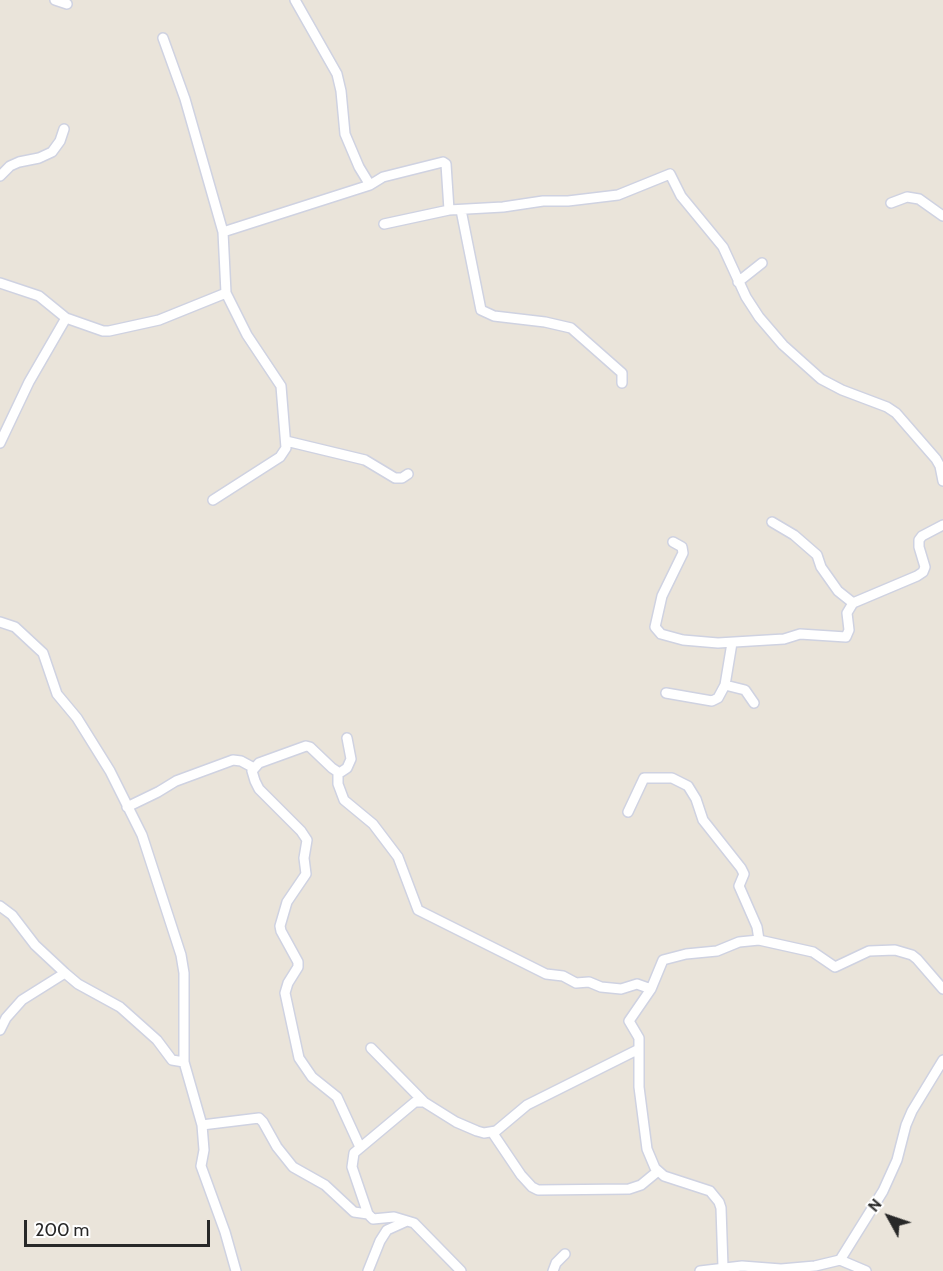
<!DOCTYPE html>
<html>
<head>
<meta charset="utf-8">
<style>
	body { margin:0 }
	#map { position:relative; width:943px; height:1271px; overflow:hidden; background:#eae4da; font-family:Cabin,sans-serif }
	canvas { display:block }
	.north { position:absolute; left:859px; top:1187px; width:60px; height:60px; -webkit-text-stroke:4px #fff; paint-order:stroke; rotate:310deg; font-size:16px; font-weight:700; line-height:24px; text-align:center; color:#282828 }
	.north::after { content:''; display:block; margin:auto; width:21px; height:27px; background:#282828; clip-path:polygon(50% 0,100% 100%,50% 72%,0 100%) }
	.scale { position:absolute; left:24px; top:1220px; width:186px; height:27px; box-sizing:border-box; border:3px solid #282828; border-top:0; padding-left:8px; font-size:18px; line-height:21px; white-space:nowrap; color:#282828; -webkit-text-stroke:4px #fff; paint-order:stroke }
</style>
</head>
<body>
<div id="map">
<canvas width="943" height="1271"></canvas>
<div class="north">N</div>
<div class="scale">200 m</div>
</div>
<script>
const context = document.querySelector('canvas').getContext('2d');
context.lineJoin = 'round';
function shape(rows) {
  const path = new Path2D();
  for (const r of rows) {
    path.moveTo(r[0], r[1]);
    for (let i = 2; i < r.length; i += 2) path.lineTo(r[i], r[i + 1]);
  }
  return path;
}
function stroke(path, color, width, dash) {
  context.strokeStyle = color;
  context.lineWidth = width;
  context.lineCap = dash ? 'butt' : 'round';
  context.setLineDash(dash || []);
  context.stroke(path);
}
const minor = shape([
	[55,0,67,4],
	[295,0,337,74,341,91,345,134,359,167,370,185],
	[163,38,185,99,223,232],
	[0,176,10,166,19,162,39,158,52,152,60,141,64,129],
	[891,203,907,197,919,199,943,216],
	[461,210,481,310,494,316,545,322,571,328,622,373,622,383],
	[384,224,449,210,503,207,543,201,568,201,618,195,670,174,681,196,723,247,746,297,759,317,783,345,821,379,842,390,887,407,896,413,936,459,940,466,943,481],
	[738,282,762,263],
	[0,283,39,296,66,318,103,331,109,331,159,320,226,293,223,232,370,185,383,177,443,162,446,164,449,210],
	[286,441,365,460,395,478,402,478,408,474],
	[0,443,29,382,66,318],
	[213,500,280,457,286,448,281,386,247,335,226,293],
	[772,522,794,535,817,555,821,567,838,591,853,603],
	[673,542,682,547,683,553,662,596,655,627,661,634,683,640,718,643,784,639,800,634,846,637,849,630,847,613,853,603,917,576,923,572,925,567,919,547,919,540,922,536,943,525],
	[0,622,15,627,43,653,57,694,77,718,110,771,142,835,181,955,184,973,184,1062,202,1125,204,1150,201,1166,225,1232,236,1271],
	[725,685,745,690,754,703],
	[666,693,712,701,718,698,725,685,732,643],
	[347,738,351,759,347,768,341,772,338,772,332,768,310,747,306,746,259,763,252,771,255,781,259,789,301,831,307,840,304,858,306,874,287,902,280,926,281,931,298,962,298,967,288,983,285,993,299,1058,312,1077,337,1097,360,1147],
	[338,772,338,784,344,800,373,824,398,857,418,910,546,974,563,976,576,983,589,982,601,987,621,989,637,984,651,989],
	[127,807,158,792,176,781,233,760,241,761,254,768],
	[628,812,644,778,672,778,688,786,696,799,703,820,741,868,744,874,739,886,757,927,759,940],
	[0,906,12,915,35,945,65,973,78,984,120,1007,157,1040,172,1060,184,1062],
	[0,1030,6,1018,22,1000,65,973],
	[371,1048,424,1102],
	[202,1125,259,1118,263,1122,277,1147,293,1167,325,1185,354,1212,368,1214],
	[492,1132,521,1175,532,1187,538,1190,629,1189,641,1185,658,1171],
	[840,1260,866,1271],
	[723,1267,721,1208,719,1202,710,1191,664,1176,655,1168,647,1149,639,1087,639,1038,629,1021,651,989,663,960,686,954,717,951,739,942,759,940,813,952,835,967,869,951,895,950,912,955,917,959,943,989],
	[368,1271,380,1241,387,1230,407,1221],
	[461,1271,414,1223,394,1217,373,1219,368,1214,352,1167,354,1153,415,1102,424,1102,456,1122,477,1131,484,1133,496,1131,527,1105,639,1049],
	[553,1271,556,1263,565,1254],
	[700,1271,742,1266,781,1269,815,1266,840,1260,883,1191,897,1160,906,1125,912,1111,943,1060]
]);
stroke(minor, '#cfd2e1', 12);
stroke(minor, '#fff', 9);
</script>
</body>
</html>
